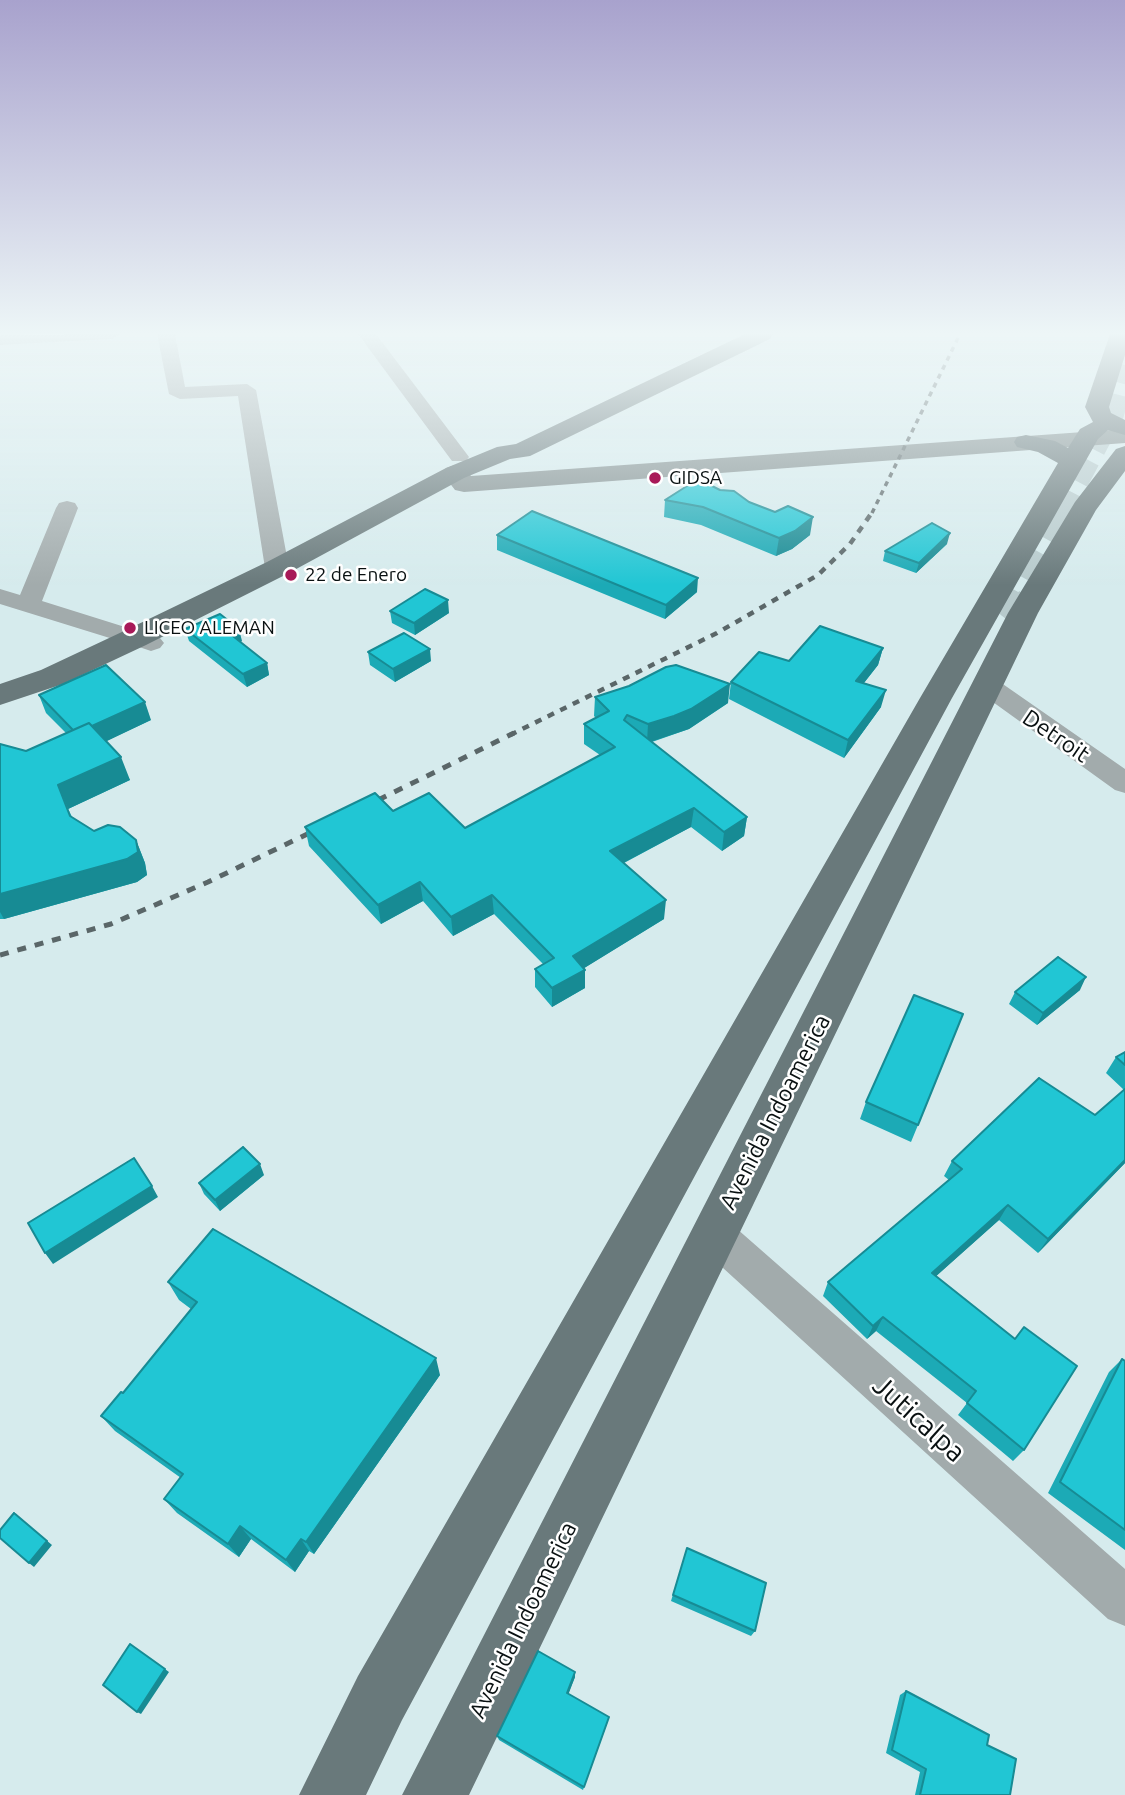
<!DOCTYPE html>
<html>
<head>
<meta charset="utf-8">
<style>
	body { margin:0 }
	canvas { display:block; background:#d6ebed }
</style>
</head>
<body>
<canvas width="1125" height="1795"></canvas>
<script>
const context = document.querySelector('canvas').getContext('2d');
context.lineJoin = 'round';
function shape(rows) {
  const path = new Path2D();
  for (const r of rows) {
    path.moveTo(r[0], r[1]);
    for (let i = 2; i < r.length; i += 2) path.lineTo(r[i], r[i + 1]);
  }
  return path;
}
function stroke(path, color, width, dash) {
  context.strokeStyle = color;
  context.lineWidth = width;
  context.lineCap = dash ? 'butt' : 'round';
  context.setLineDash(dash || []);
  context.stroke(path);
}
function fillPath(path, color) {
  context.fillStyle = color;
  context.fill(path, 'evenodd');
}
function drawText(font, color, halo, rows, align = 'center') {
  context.font = font + ' Ubuntu,sans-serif';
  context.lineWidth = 5;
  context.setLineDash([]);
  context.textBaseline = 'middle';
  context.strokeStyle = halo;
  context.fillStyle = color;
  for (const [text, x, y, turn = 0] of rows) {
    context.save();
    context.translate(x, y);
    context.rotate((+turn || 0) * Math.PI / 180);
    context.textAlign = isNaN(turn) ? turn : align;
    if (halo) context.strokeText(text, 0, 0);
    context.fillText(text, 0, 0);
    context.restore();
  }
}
stroke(shape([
	[1060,513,1112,414,1125,365]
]), '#b7cacc', 24, [24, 12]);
stroke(shape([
	[1023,613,1010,603,1061,511]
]), '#b7cacc', 30, [30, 15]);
fillPath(shape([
	[121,334,112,339,0,345,0,335,121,334],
	[157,334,175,334,185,387,247,384,256,390,289,568,285,573,277,575,269,573,265,568,238,396,180,399,169,394,157,334],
	[358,334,376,334,466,453,469,457,466,461,452,461,358,334],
	[67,501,75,503,78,508,42,601,160,638,164,643,160,648,151,651,142,648,0,604,0,589,20,595,56,508,59,503,67,501],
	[988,678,997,680,1125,769,1125,793,1115,790,979,692,975,686,979,680,988,678],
	[714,1215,728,1221,1125,1569,1125,1626,1108,1619,700,1247,694,1234,700,1221,714,1215]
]), '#a2abac');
fillPath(shape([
	[1125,429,1125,443,464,492,455,490,442,473,446,468,455,465,464,468,471,476,1125,429]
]), '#818e8f');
fillPath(shape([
	[745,334,773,334,770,339,530,456,510,459,464,478,287,574,146,645,63,684,0,705,0,684,41,670,124,631,267,562,446,468,497,447,516,444,745,334],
	[1110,334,1125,334,1125,355,1109,407,1111,413,1125,420,1125,435,1108,430,1098,439,952,698,402,1720,366,1795,299,1795,358,1676,920,698,1058,463,1038,452,1017,447,1014,442,1017,437,1026,435,1055,441,1068,448,1080,429,1093,422,1085,407,1110,334],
	[1125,446,1125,471,1096,510,1038,613,469,1795,402,1795,1008,613,1075,502,1116,449,1125,446]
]), '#69797b');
stroke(shape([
	[872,513,960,334]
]), '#5a6668', 3.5, [5, 5]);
stroke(shape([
	[510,735,717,633,818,575,850,544,873,511]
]), '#5a6668', 4.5, [7, 7]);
stroke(shape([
	[362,808,514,733],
	[0,955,111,924,208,882,324,826]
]), '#5a6668', 5, [9, 9]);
fillPath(shape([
	[665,500,749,502,810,535,792,549,776,556,701,525,664,517],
	[497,535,697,592,665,619,497,550],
	[947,544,916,573,883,561,885,551],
	[390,611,449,613,415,635,392,623],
	[185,629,242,641,240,642,267,663,269,675,247,687,189,641],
	[883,648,878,665,864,683,881,707,844,758,729,699,731,682,789,661],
	[368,652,431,661,395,682,370,665],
	[39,695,151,720,106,741,130,780,68,809,72,817,94,831,136,840,145,863,147,875,137,882,4,919,0,919,0,744,26,751,66,733,46,713],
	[595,697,728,703,689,729,652,742,747,817,744,836,722,851,691,827,624,863,664,919,584,968,585,970,585,988,552,1007,535,987,535,969,543,964,494,914,453,936,423,901,381,924,309,846,305,827,393,811,465,828,600,755,584,744,584,724,596,718,594,716],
	[1080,990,1037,1025,1009,1004,1015,992],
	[1125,1052,1125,1163,1038,1253,999,1220,936,1276,1024,1450,1013,1461,958,1415,967,1403,876,1331,867,1339,823,1296,828,1282,949,1180,944,1176,952,1161,1095,1115,1124,1090,1106,1073,1116,1057],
	[866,1102,918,1125,911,1142,860,1119],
	[264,1175,220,1211,204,1194,199,1183],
	[168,1282,440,1375,314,1554,309,1551,295,1572,251,1539,239,1557,177,1513,164,1499,181,1478,115,1431,101,1416,123,1393,191,1309,179,1300],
	[1122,1359,1125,1361,1125,1550,1048,1493,1109,1372],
	[687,1548,755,1631,751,1636,671,1601],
	[575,1672,575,1677,568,1694,608,1721,583,1790,499,1740,497,1736],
	[906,1691,987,1745,1010,1795,915,1795,920,1772,886,1753,900,1695]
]), '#1caab6');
fillPath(shape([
	[813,517,810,535,792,549,776,556,779,538],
	[950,533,947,544,916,573,919,563],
	[698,578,697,592,665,619,666,605],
	[448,600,449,613,415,635,414,623],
	[239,629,242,641,232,646,229,633],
	[883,648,878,665,852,698,856,681],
	[430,649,431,661,395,682,393,669],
	[267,663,269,675,247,687,243,674],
	[730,684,728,703,689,729,647,743,648,724],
	[886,690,881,707,844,758,848,740],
	[145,702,151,720,84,752,77,733],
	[121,757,130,780,68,809,81,839,58,785],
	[694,808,691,827,610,870,610,851],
	[747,817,744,836,722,851,724,832],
	[136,840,145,863,147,875,137,882,4,919,0,912,0,894],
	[420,882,423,901,381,924,378,905],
	[492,895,494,914,453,936,451,917],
	[666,900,664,919,573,975,573,956],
	[585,970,585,988,552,1007,552,988],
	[1086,977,1080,990,1037,1025,1043,1013],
	[1125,1160,1125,1163,1038,1253,1048,1239],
	[260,1164,264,1175,220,1211,215,1200],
	[152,1186,158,1197,53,1264,45,1253],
	[1008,1205,999,1220,924,1287,932,1273],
	[883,1317,876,1331,867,1339,873,1326],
	[436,1358,440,1375,314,1554,306,1542],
	[14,1513,52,1545,34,1567,29,1563],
	[240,1526,251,1539,239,1557,228,1544],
	[301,1539,309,1551,295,1572,286,1560],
	[130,1644,169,1672,141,1714,137,1712],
	[575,1672,575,1677,567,1698,567,1693]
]), '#178b94');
const building = shape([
	[698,479,720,490,734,491,749,502,775,512,788,506,813,517,795,531,779,538,703,507,665,500,698,479],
	[532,511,698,578,666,605,497,535,532,511],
	[932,523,950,533,919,563,885,551,932,523],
	[425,589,448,600,414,623,390,611,425,589],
	[220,614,239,629,229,633,267,663,243,674,185,629,220,614],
	[820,626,883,648,856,681,886,690,848,740,731,682,759,652,789,661,820,626],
	[404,633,430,649,393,669,368,652,404,633],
	[106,665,145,702,92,726,89,723,73,730,39,695,106,665],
	[676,665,730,684,691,709,674,716,648,724,627,715,624,720,747,817,724,832,694,808,610,851,666,900,573,956,585,970,552,988,535,969,554,958,492,895,451,917,420,882,378,905,305,827,375,793,393,811,429,793,465,828,615,747,584,724,609,711,595,697,629,686,666,667,676,665],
	[89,723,121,757,58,785,70,816,94,831,108,825,120,827,136,840,138,852,127,859,0,894,0,744,26,751,89,723],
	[1058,957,1086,977,1043,1013,1015,992,1058,957],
	[914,995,963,1014,918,1125,866,1102,914,995],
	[1125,1052,1125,1065,1116,1057,1125,1052],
	[1039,1078,1095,1115,1125,1089,1125,1160,1048,1239,1008,1205,932,1273,1015,1339,1024,1327,1077,1366,1024,1450,967,1403,976,1391,883,1317,873,1326,828,1282,962,1169,952,1161,1039,1078],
	[243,1147,260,1164,215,1200,199,1183,243,1147],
	[134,1158,152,1186,45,1253,28,1223,134,1158],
	[213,1229,436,1358,306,1542,301,1539,286,1560,240,1526,228,1544,164,1499,183,1474,101,1416,121,1392,123,1393,197,1302,168,1282,213,1229],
	[1122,1359,1125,1361,1125,1530,1060,1482,1122,1359],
	[14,1513,47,1541,29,1563,0,1538,0,1530,14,1513],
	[687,1548,766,1583,755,1631,673,1595,687,1548],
	[130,1644,165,1669,137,1712,103,1685,130,1644],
	[538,1651,575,1672,567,1693,609,1717,584,1787,497,1736,538,1651],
	[906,1691,989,1735,987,1745,1016,1759,1010,1795,920,1795,926,1769,892,1750,906,1691]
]);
fillPath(building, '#21c6d4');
stroke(building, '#178b94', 2);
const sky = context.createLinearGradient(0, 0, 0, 585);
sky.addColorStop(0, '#a8a2cd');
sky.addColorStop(0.57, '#edf6f7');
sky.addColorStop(1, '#edf6f700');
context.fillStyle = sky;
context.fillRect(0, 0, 1125, 585);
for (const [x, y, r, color] of [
	[655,478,7,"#a81958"],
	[291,575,7,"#a81958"],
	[130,628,7,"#a81958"]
]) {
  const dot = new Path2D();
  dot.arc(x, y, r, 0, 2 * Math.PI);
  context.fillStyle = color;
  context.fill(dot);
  stroke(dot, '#fff', 2.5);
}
drawText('19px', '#091011', '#fff', [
	["GIDSA",669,478],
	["22 de Enero",305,575],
	["LICEO ALEMAN",144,628]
], 'left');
drawText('23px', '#091011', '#fff', [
	["Detroit",1056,736,34],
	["Avenida Indoamerica",775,1112,-63],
	["Avenida Indoamerica",523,1620,-64]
]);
drawText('28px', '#091011', '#fff', [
	["Juticalpa",919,1419,42]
]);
</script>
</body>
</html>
